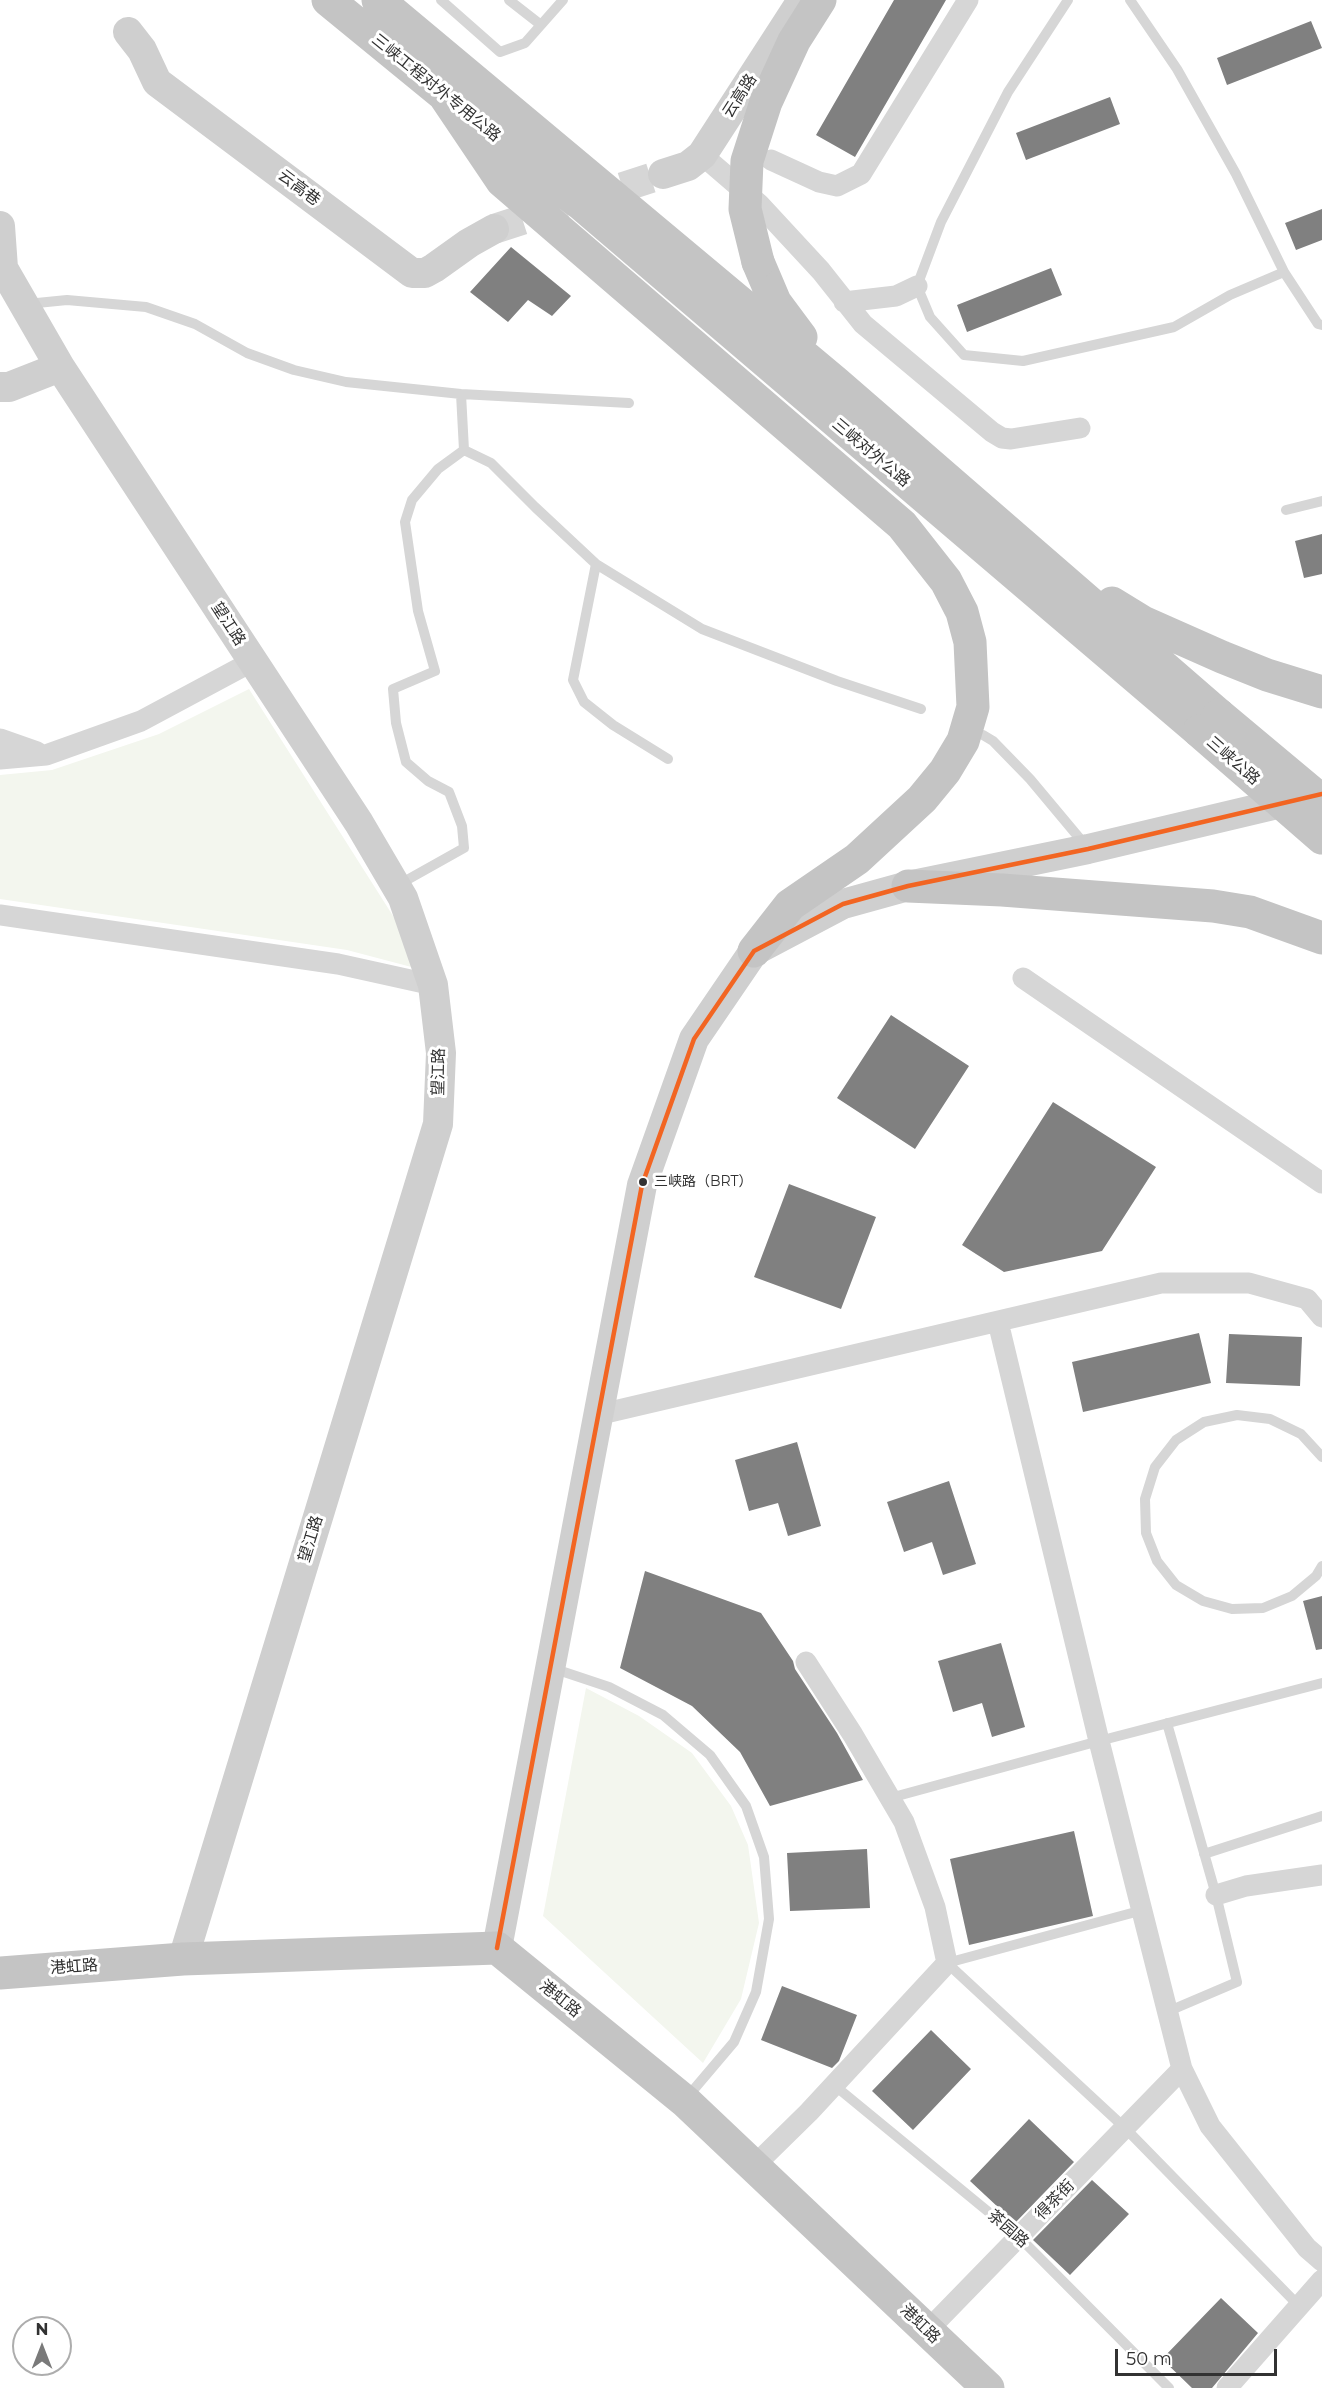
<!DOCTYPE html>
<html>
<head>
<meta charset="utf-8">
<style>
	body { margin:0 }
	#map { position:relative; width:1322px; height:2388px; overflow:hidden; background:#fff; font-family:Montserrat,sans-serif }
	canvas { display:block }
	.north { position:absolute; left:12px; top:2316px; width:60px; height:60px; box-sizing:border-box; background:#fff; border:2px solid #adadad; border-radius:50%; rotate:0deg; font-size:16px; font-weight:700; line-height:24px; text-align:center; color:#323232 }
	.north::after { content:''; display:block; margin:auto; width:21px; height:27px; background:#7a7a7a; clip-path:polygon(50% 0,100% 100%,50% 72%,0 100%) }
	.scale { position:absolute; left:1115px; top:2349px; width:162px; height:27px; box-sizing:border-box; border:3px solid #323232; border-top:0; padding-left:8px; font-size:18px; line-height:21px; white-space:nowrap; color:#323232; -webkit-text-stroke:4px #fff; paint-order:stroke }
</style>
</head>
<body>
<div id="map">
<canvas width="1322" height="2388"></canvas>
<div class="north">N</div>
<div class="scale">50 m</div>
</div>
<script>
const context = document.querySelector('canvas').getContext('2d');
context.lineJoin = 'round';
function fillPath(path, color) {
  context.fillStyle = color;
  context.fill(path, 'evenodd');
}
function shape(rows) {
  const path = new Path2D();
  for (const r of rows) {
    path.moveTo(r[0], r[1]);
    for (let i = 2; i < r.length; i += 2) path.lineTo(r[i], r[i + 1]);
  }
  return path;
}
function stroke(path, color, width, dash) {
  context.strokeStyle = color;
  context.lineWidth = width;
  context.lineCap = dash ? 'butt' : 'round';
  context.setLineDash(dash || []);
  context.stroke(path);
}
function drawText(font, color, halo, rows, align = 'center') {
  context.font = font + ' Montserrat,"Noto Sans SC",sans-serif';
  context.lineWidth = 6;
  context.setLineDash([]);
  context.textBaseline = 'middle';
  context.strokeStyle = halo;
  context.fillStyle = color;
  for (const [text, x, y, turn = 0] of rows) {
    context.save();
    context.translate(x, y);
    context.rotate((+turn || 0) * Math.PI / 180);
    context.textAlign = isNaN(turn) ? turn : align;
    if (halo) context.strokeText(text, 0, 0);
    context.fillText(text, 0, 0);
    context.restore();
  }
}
fillPath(shape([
	[249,689,421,960,419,969,347,950,0,899,0,775,52,770,159,734],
	[586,1688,639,1716,692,1753,731,1806,748,1845,759,1923,741,1999,703,2063,543,1916]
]), '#f3f6ee');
fillPath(shape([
	[894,0,946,0,855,157,816,135],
	[1311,21,1322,48,1227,85,1217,58],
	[1110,97,1120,124,1026,160,1016,133],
	[1322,209,1322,240,1296,250,1285,223],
	[511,247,571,296,552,316,528,300,508,322,470,292],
	[1051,268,1062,295,967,332,957,305],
	[1322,534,1322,574,1304,578,1295,541],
	[891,1015,969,1066,915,1149,837,1098],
	[1053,1102,1156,1167,1102,1251,1004,1272,962,1245],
	[789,1184,876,1217,841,1309,754,1277],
	[1199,1333,1211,1383,1083,1412,1072,1362],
	[1229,1334,1302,1337,1300,1386,1226,1383],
	[797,1442,821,1526,788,1536,778,1503,749,1511,735,1460],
	[949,1481,976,1564,943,1575,932,1542,904,1552,887,1502],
	[645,1571,761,1613,793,1661,795,1669,837,1733,863,1780,770,1806,740,1752,692,1706,620,1668],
	[1322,1596,1322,1649,1316,1650,1303,1601],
	[1001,1643,1025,1727,992,1737,982,1703,953,1712,938,1661],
	[1074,1831,1093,1916,969,1945,950,1859],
	[867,1849,870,1908,790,1911,787,1853],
	[782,1986,857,2015,839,2061,832,2068,761,2040],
	[931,2030,971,2069,913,2130,872,2091],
	[1029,2119,1074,2162,1015,2223,970,2181],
	[1092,2180,1129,2214,1070,2275,1033,2240],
	[1221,2298,1258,2333,1212,2388,1192,2388,1162,2359]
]), '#808080');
stroke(shape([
	[494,229,663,174]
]), '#d6d6d6', 30, [30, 15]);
stroke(shape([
	[441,0,500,52,525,43,563,0],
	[509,0,541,25],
	[1068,0,1008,92,941,222,917,286,930,317,964,355,1023,361,1174,327,1230,295,1284,272],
	[1130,0,1177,69,1236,174,1284,272,1318,324,1322,325],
	[27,304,67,300,146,307,195,324,247,353,294,370,346,382,461,394,629,403],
	[461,394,464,450,491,463,535,507,596,564,702,629,837,681,921,709],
	[1286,510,1322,501],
	[596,564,573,680,584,702,613,725,668,759],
	[983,735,993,741,1030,779,1086,846],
	[398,885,464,848,462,826,449,792,428,781,406,762,396,723,393,689,435,671,418,611,405,522,412,500,438,469,464,450],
	[1322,1457,1301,1434,1270,1419,1237,1415,1204,1422,1176,1440,1155,1467,1145,1499,1146,1533,1157,1561,1176,1585,1203,1601,1232,1609,1263,1608,1292,1596,1316,1576,1322,1566],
	[552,1668,609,1687,663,1715,710,1755,746,1806,764,1857,769,1919,756,1992,734,2042,695,2088,688,2099],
	[1167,1723,1216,1895,1237,1982,1169,2011],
	[890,1798,1099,1741,1322,1683],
	[1204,1854,1322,1816],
	[947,1963,1125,2128,1299,2306],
	[947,1963,1143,1910],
	[834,2085,1019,2237,1169,2388]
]), '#d6d6d6', 10);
stroke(shape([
	[702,155,759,204,821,271,863,324,992,432,1002,438,1011,439,1080,428],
	[771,160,819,182,837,186,861,174,968,0],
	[844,302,896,296,917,286],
	[0,739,37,752],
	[0,759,46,755,141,721,253,661],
	[0,915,338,964,433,985],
	[1023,978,1322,1183],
	[998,1322,1099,1741,1182,2069,1210,2126,1307,2248,1322,2261],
	[597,1415,1161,1283,1249,1283,1307,1299,1322,1317],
	[1216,1895,1246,1886,1322,1875],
	[754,2166,809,2112,947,1963,935,1907,904,1822,853,1735,806,1662],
	[927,2331,1182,2069],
	[1227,2388,1322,2280]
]), '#d6d6d6', 21);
stroke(shape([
	[128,32,142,50,157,82,412,273,425,273,434,268,469,243,494,229],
	[663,174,688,166,702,155,799,5],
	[0,226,3,268],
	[0,263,60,367,359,823,403,898,433,985,441,1053,438,1124,183,1959],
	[0,387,9,387,60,367],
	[497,1948,642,1185,694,1039,754,951,843,904,908,886,1088,849,1303,798]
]), '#cfcfcf', 30);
stroke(shape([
	[328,0,543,176,581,204,1199,731],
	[378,0,835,382,1219,715],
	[442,92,502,181,902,525,946,581,962,612,970,642,973,707,963,741,945,771,922,799,857,859,790,905,754,951],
	[758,262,775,302,801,337],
	[1112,603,1143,622,1222,657,1267,675,1322,692],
	[908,886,1002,890,1213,906,1250,912,1322,938],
	[0,1973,183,1959,497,1948,686,2102,988,2388]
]), '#c4c4c4', 33);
stroke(shape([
	[758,262,745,209,747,161,766,102,794,41,820,0],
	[1219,715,1322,801],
	[1199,731,1322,838]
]), '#c4c4c4', 33);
stroke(shape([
	[497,1948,642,1185,694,1039,754,951,843,904,908,886,1088,849,1322,794]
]), '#f26522', 4.5);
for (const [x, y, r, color] of [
	[643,1182,5,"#323232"]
]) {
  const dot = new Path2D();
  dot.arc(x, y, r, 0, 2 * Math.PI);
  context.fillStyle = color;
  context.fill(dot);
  stroke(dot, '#fff', 2);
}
drawText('14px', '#323232', '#fff', [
	["三峡路（BRT）",654,1182]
], 'left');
drawText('16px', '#323232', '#fff', [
	["三峡工程对外专用公路",436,88,39],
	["云高路",740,96,-57],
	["云高巷",299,188,37],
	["三峡对外公路",871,453,40],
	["望江路",228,624,57],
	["三峡公路",1233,761,41],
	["望江路",439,1072,-89],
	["望江路",311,1539,-73],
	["港虹路",74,1967,-4],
	["港虹路",560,1999,39],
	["得茶街",1055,2200,-46],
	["茶园路",1008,2229,41],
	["港虹路",920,2324,44]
]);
</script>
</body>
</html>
